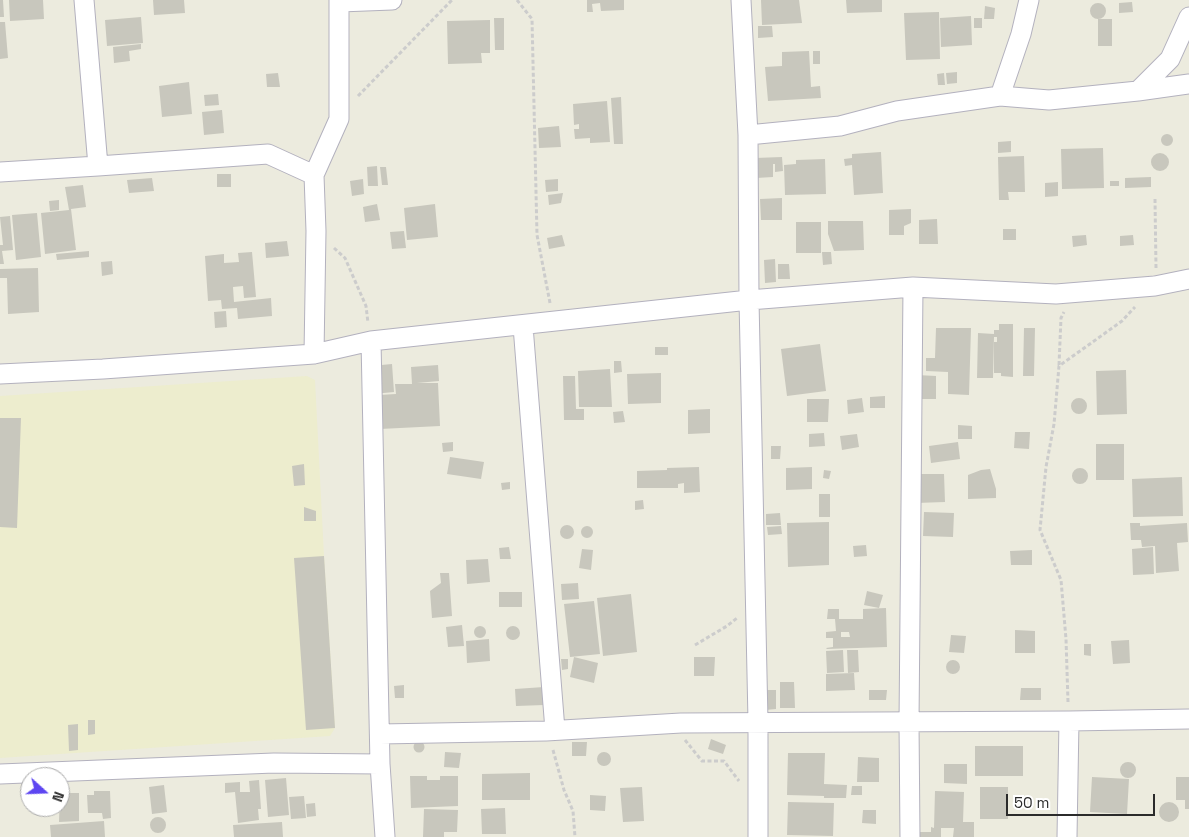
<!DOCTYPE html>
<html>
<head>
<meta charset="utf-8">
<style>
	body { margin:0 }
	#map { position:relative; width:1189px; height:837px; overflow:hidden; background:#ecebde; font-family:"Space Grotesk",sans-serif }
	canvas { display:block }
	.north { position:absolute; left:20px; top:767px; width:50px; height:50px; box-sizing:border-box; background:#fff; border:1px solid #aaa; border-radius:50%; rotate:110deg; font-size:14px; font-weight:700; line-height:20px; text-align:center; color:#2b2b2b }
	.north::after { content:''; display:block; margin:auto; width:18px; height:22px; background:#5d46f1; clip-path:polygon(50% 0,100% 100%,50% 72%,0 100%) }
	.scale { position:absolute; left:1006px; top:794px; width:149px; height:22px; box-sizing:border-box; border:2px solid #2b2b2b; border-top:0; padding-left:6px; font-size:15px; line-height:18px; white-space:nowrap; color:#2b2b2b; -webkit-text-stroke:4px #fff; paint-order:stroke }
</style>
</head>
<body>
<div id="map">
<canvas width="1189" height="837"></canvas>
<div class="north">N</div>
<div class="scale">50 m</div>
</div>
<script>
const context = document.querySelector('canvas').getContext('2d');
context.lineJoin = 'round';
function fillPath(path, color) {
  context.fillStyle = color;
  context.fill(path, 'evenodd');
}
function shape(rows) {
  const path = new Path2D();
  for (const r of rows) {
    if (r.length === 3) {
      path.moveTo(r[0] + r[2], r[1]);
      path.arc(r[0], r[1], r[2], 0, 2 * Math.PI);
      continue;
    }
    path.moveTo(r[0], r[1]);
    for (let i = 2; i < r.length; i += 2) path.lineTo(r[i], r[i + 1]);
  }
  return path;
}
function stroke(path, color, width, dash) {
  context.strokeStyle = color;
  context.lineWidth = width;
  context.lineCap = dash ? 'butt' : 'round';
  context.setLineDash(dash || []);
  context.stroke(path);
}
fillPath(shape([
	[307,376,315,380,324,556,335,728,330,736,0,758,0,396]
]), '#ededce');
fillPath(shape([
	[0,0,3,0,4,17,0,17],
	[9,0,43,0,44,19,10,21],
	[153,0,184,0,185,13,154,15],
	[587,0,624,0,624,10,601,11,600,3,592,4,593,12,587,12],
	[761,0,799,0,802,23,762,25],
	[846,0,882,0,882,12,847,13],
	[1132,2,1133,12,1119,13,1119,3],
	[1098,11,8],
	[985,6,995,8,994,19,984,19],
	[939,12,940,59,906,60,904,13],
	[971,16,972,45,941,47,940,18],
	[141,17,143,43,107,46,105,20],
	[494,18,504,18,504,50,495,50],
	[974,18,982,18,982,28,974,28],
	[1098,19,1112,19,1112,46,1098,46],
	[490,20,490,53,481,53,482,63,448,64,447,21],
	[0,22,5,22,8,58,0,59],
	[758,26,772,26,773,37,758,38],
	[141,44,141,49,129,51,130,61,114,63,113,47],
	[809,51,811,87,820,86,821,98,768,101,765,67,782,66,782,52],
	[813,51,820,51,820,64,813,64],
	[957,72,957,83,947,84,946,73],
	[278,73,280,87,267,87,266,74],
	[944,73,945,85,938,85,937,74],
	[189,82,192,114,162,117,159,86],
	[218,94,219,105,205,106,204,95],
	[621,97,623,144,614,144,611,98],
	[607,101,610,142,590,143,590,138,575,139,574,129,579,129,579,124,574,125,573,104],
	[222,110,224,133,204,135,202,112],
	[559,126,561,147,539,148,538,128],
	[1167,140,6],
	[1011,141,1011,152,998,153,998,142],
	[1103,148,1104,188,1062,189,1061,149],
	[881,152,883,193,854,195,852,165,845,166,844,159,852,158,852,154],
	[1160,162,9],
	[1024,156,1025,192,1008,192,1009,200,999,200,998,157],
	[782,157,783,171,775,172,775,164,773,164,773,177,756,178,755,158],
	[825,159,826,194,785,195,784,165,796,164,796,160],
	[377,166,378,186,368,186,367,167],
	[380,167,386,167,388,185,382,185],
	[217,174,231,174,231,187,217,187],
	[1151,177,1151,187,1125,188,1125,178],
	[152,178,154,191,129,193,127,180],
	[363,179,364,194,352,196,350,181],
	[558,179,558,191,546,192,545,180],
	[1110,181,1119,181,1119,186,1110,186],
	[1058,182,1058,196,1045,197,1045,183],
	[83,185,86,207,71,209,76,250,45,254,41,213,69,210,65,187],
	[563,193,561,203,549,205,548,195],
	[782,198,782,220,761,220,760,199],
	[59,200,59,210,50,211,49,201],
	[377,204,380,220,365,222,363,207],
	[435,204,438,237,407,240,404,208],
	[911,209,911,223,904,226,904,235,889,235,889,210],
	[37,213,41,257,16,260,12,215],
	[10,216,13,250,2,251,4,264,0,264,0,245,3,245,0,217],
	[937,219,938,244,919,244,919,220],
	[828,221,863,221,864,250,834,251,828,234],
	[796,222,821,222,821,253,796,253],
	[1003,229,1016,229,1016,240,1003,240],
	[404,231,406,248,392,249,390,232],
	[562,235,565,246,549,249,547,238],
	[1086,235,1087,245,1073,247,1072,236],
	[1133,235,1134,245,1120,246,1120,236],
	[287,241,289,256,266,258,265,243],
	[89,251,89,257,57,260,56,254],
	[252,252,256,297,244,298,243,286,233,287,234,302,271,298,272,316,238,319,237,308,222,309,221,300,208,301,205,256,224,254,224,263,239,262,238,253],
	[822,252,831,252,832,264,823,265],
	[775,259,776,282,765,283,764,260],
	[112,261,113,274,102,276,101,262],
	[778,264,789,264,790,279,778,279],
	[38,268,39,312,8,314,7,278,0,278,0,269],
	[226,311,227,327,215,328,214,312],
	[999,324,1013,324,1013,377,1001,376,1001,373,994,373,994,342,997,342,997,337,994,337,993,378,977,378,978,333,994,334,994,330,999,330],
	[936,328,971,328,969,395,948,394,948,372,926,371,926,358,935,358],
	[1024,328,1035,328,1034,376,1023,376],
	[820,344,826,391,787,396,781,349],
	[655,347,668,347,668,355,655,355],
	[614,361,621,361,622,372,614,373],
	[392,364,394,392,373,394,371,366],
	[438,365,439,381,417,383,438,383,440,426,380,429,379,395,396,394,395,384,412,384,411,367],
	[610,369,612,407,579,407,578,371],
	[1126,370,1127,414,1097,415,1096,371],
	[661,373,661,403,628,404,627,374],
	[917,375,936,376,936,399,917,399],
	[563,376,575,376,576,409,584,409,584,420,564,420],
	[885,396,885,408,870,408,870,397],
	[862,398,864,412,848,414,847,400],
	[1079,406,8],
	[807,399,829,399,828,422,807,422],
	[710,409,710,433,688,434,688,410],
	[623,411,625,422,614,423,613,412],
	[0,418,21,418,17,528,0,527],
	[958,425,972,426,972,439,958,439],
	[1015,432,1030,432,1029,449,1014,448],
	[824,433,825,446,809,447,809,434],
	[857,434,859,447,842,450,840,436],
	[453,442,453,451,443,452,442,443],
	[958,442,960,459,931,463,929,446],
	[1096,444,1124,444,1124,480,1096,480],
	[771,446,781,446,780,459,771,459],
	[450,457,484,462,481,479,447,474],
	[304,464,305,485,294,486,292,466],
	[699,467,700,492,684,493,684,483,678,484,678,488,637,488,637,471,667,470,667,468],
	[812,467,812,489,786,490,786,468],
	[1080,476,8],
	[990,469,996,489,996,498,968,499,968,475,981,470],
	[824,470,831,471,829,479,823,478],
	[915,474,944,474,945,502,916,503],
	[1182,477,1183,516,1133,517,1132,479],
	[510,482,510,489,502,490,501,483],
	[819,494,830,494,830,517,819,517],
	[643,500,644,509,635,510,635,501],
	[304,507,316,511,316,521,304,521],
	[924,512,954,513,953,537,923,536],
	[780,513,781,525,766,525,766,514],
	[829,522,829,565,788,567,787,523],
	[1130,523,1140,523,1140,526,1187,523,1188,542,1177,543,1179,571,1156,573,1155,546,1142,547,1141,540,1131,540],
	[567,532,7],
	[781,526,782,534,768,535,767,527],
	[587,532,6],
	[866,545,867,556,854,557,853,546],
	[509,547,511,559,500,559,499,548],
	[1153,547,1154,574,1133,575,1132,549],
	[582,549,593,550,591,570,579,568],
	[1032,550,1032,565,1011,565,1010,551],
	[324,556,335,728,306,730,294,558],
	[488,559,490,582,467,584,466,560],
	[440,573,449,573,452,616,432,618,430,591,441,583],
	[578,583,579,599,562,600,561,584],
	[867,591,883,595,879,608,864,605],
	[499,592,522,592,522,607,499,607],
	[631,594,637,652,603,656,597,598],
	[594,601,600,654,570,657,564,604],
	[886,608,887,647,827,649,826,648,833,647,833,638,826,638,826,632,836,631,835,619,827,619,828,609,839,609,839,619,863,619,863,609],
	[841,632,849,632,850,637,841,637],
	[462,625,464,646,448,647,446,627],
	[480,632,6],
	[513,633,7],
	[1015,630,1035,631,1035,653,1015,653],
	[951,635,966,636,964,653,949,652],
	[489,639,490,661,467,663,466,641],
	[1129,640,1130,663,1113,664,1111,641],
	[1084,644,1091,644,1091,656,1084,655],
	[843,650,844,672,827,673,826,651],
	[847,650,858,650,859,672,848,673],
	[574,657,598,663,594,683,570,677],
	[694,657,715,657,714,676,694,676],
	[561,659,568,659,568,669,562,670],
	[953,667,7],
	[854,673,855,690,826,691,826,674],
	[780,682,794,682,795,708,780,708],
	[404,685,404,698,395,698,394,686],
	[544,687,544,705,516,706,515,689],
	[1021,688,1041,688,1041,700,1020,700],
	[765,690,776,690,776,709,765,710],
	[869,690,887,690,886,700,869,700],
	[88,720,95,720,95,734,88,735],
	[78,724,78,750,69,751,68,725],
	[711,739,726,745,723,754,708,749],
	[419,747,5.5],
	[572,742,587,742,586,756,572,756],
	[975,746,1023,746,1023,776,975,776],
	[604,759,7],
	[445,752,461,753,459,768,444,767],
	[788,753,825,753,824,784,847,785,846,798,824,798,824,796,787,795],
	[858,757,879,758,879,782,857,782],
	[1128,770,8],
	[944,764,967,764,967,784,944,783],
	[530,773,530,800,482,800,482,774],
	[410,776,427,776,427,780,440,780,440,776,458,776,458,806,411,808],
	[1092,777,1129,779,1127,814,1090,812],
	[1176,777,1189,777,1189,809,1185,809,1185,800,1176,800],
	[286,778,289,815,268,817,265,780],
	[259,780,261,809,258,809,259,820,238,823,235,792,225,793,225,783,240,782,240,792,250,792,249,781],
	[164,785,167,812,152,814,149,787],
	[852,786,862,786,862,795,851,795],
	[642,787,644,821,623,822,620,788],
	[980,787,1008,787,1008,819,980,819],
	[94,791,110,791,111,818,103,819,102,813,88,813,87,795,94,795],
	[935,791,964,792,963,822,974,822,974,837,953,837,954,828,941,828,941,837,916,837,916,832,931,832,931,827,934,828],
	[60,793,79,793,79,821,59,822],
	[590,795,606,796,605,811,590,810],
	[304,796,306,818,291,819,289,797],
	[788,802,834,803,833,836,787,835],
	[1169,812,10],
	[315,803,316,816,307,817,306,804],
	[505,808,506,834,482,834,481,809],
	[424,809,458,810,457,832,444,832,444,837,423,837],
	[863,810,876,810,876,824,862,823],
	[158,825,8],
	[104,821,105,837,51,837,50,825],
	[282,822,283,837,234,837,233,825]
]), '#c8c7bd');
const street = shape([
	[84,0,98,166,268,154,314,175],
	[741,0,748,135,749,300,758,721,758,837],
	[340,2,392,0],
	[1138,91,1189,84],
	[1000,96,1021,34,1029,0],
	[748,135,840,126,897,111,1000,96,1049,100,1138,91,1170,59,1189,17],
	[0,172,98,166],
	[523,326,555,730],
	[371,341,380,764,385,837],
	[314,354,316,231,314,175,339,119,339,0],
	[0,374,103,369,314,354,371,341,749,300,913,287,1056,294,1155,286,1189,279],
	[380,734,546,731,681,723,1069,721,1189,719],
	[0,774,274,763,380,764],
	[910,837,909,722,913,287],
	[1067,837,1069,721]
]);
stroke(street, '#b3b1be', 21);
stroke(shape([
	[517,0,532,19,537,235,550,303],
	[358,96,452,0],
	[1155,199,1156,268],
	[334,248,345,258,366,306,368,323],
	[1059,365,1061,318,1064,312],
	[695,645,727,626,737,618],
	[1068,702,1066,639,1061,580,1040,530,1046,467,1054,424,1059,366,1122,321,1135,307],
	[685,740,702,761,724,761,739,781],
	[553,750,564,790,573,811,575,837]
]), '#ccc', 3, [4, 2.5]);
stroke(street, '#fff', 19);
</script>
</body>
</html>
